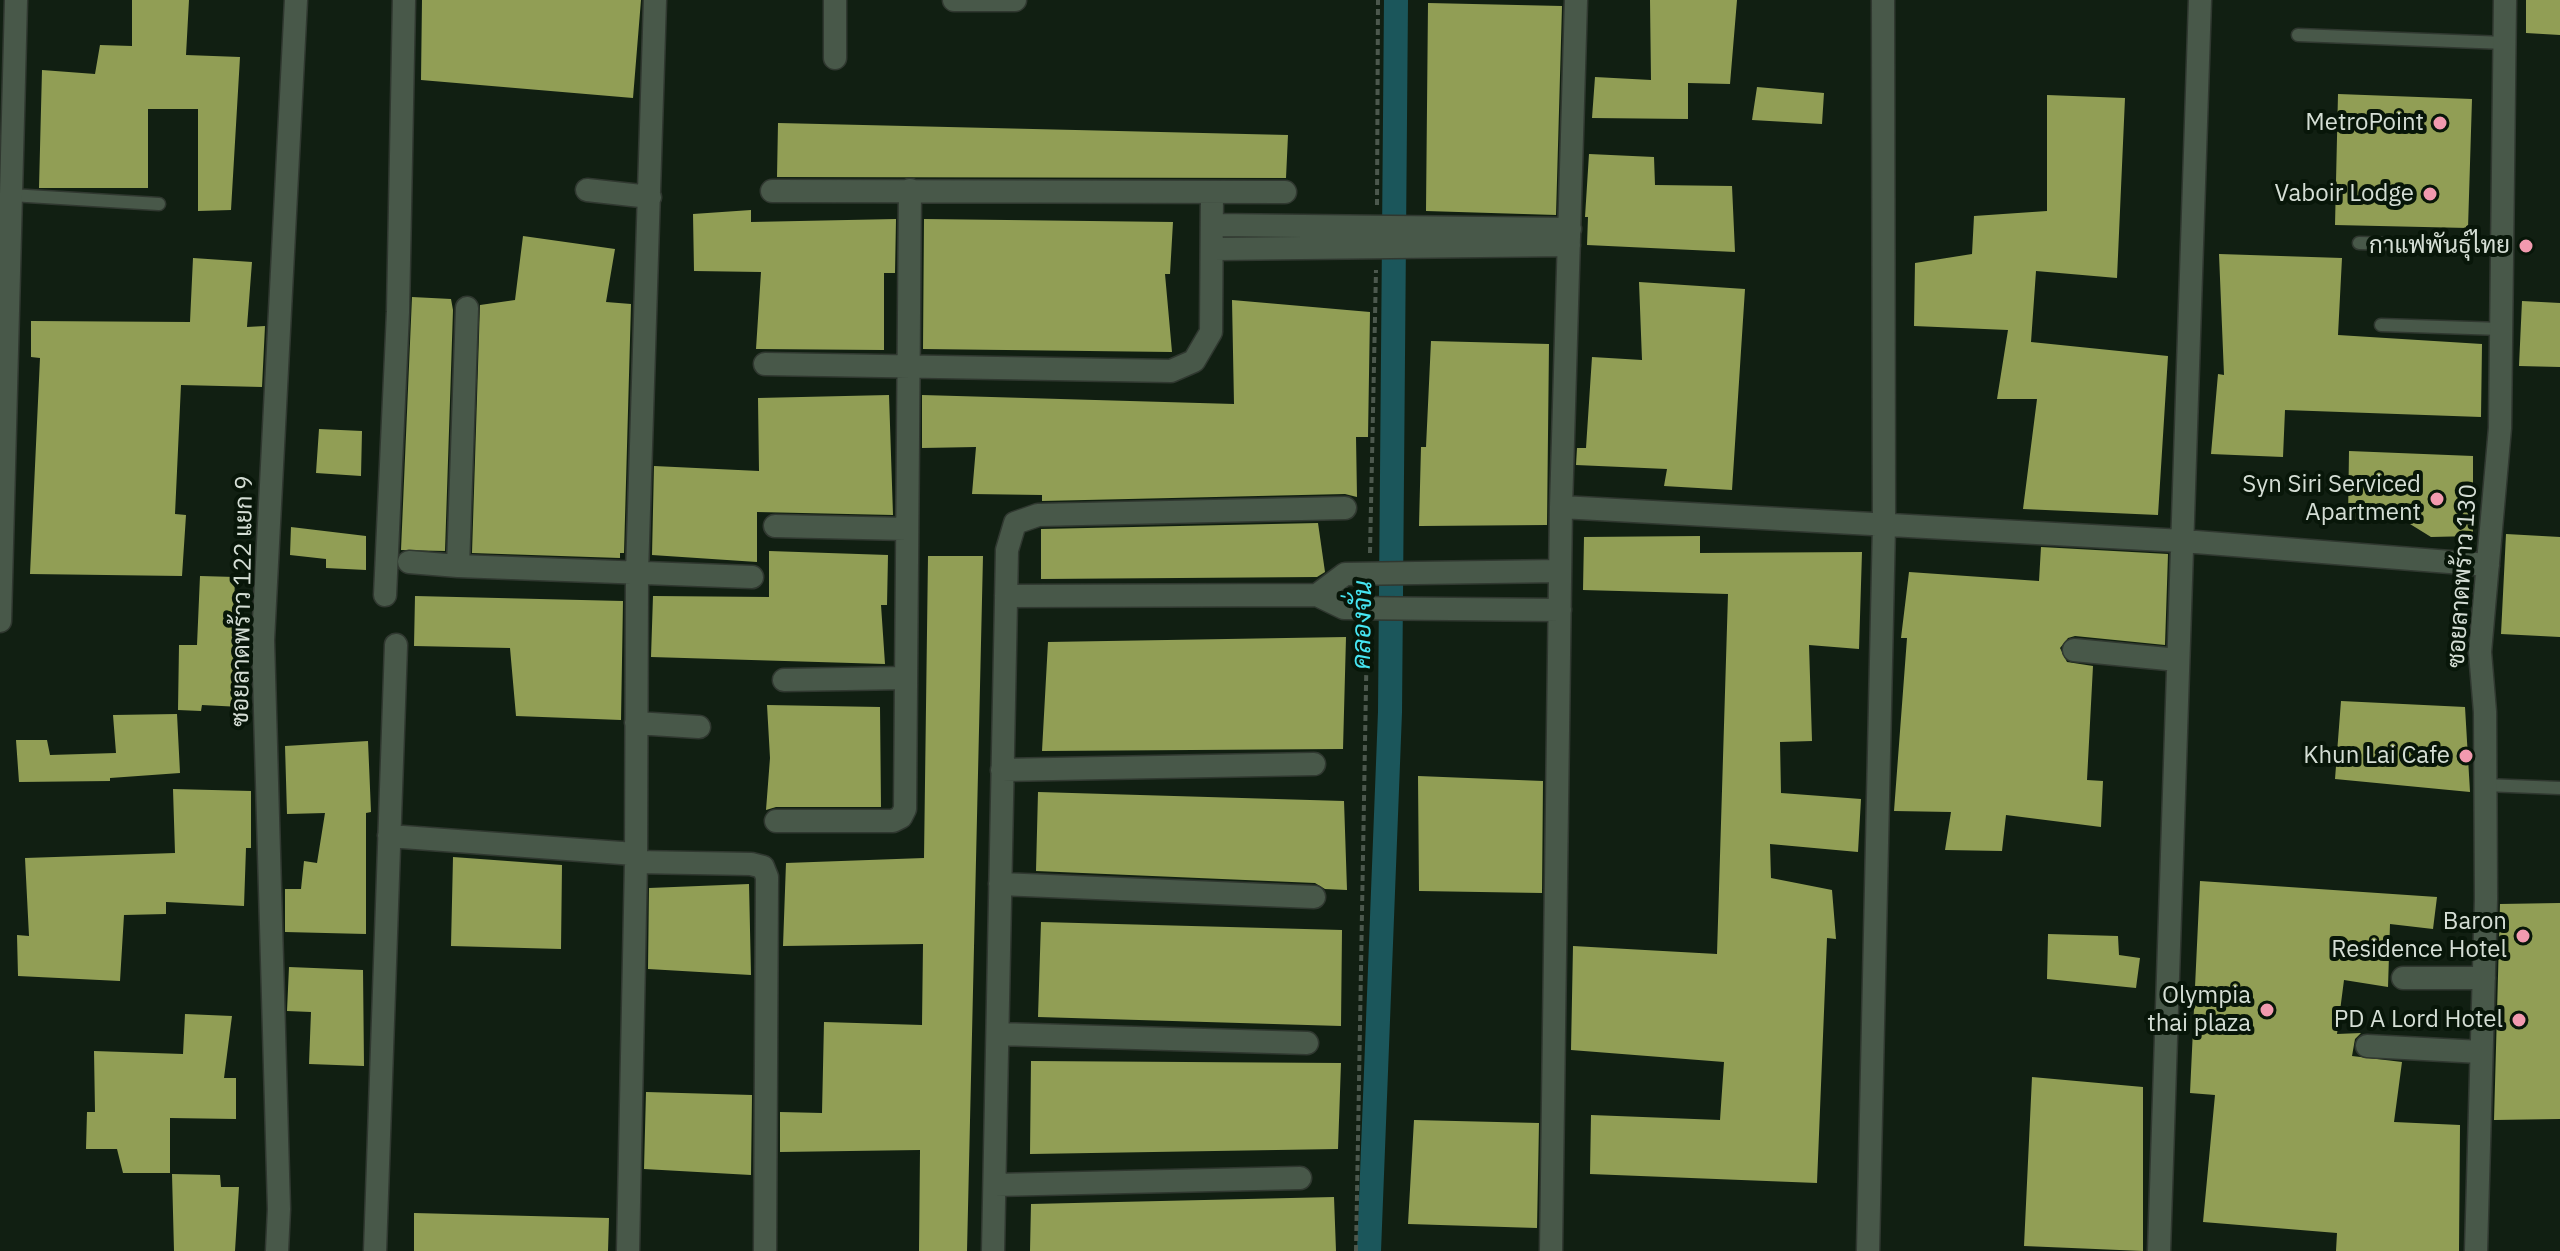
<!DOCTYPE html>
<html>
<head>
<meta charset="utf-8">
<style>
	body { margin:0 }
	canvas { display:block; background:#111f12 }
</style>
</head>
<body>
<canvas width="2560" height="1251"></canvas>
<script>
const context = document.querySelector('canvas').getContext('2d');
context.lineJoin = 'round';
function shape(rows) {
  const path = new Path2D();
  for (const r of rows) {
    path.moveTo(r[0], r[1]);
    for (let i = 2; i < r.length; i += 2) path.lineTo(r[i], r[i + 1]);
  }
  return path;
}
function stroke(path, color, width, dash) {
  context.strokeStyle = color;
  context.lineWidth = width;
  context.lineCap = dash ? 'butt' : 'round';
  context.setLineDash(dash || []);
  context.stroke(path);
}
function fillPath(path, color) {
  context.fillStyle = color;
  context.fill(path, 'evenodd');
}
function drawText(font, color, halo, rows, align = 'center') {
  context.font = font + ' "IBM Plex Sans",Sarabun,sans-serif';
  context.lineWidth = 8;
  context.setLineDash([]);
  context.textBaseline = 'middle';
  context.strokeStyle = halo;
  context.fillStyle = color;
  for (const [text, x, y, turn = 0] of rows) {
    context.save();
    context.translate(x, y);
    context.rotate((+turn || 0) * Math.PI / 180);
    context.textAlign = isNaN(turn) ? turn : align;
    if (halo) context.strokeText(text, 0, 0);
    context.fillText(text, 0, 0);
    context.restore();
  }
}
stroke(shape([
	[1369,1251,1390,712,1396,0]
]), '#1b565b', 24);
fillPath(shape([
	[132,0,189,0,186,55,240,57,231,210,198,211,198,109,148,109,148,188,39,188,42,70,95,74,100,45,132,46],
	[422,0,641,0,633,98,421,80],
	[1650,0,1737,0,1730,84,1688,83,1688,119,1592,118,1595,77,1651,80],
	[2526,0,2560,0,2560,35,2526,33],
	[1428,3,1562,6,1556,215,1426,211],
	[1757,87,1824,93,1822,124,1752,120],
	[2338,94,2472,99,2468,228,2335,225],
	[2047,95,2125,98,2117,278,2036,271,2031,342,2168,356,2158,515,2023,509,2037,399,1997,399,2008,330,1914,326,1915,263,1972,254,1974,216,2047,211],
	[778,123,1288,135,1286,178,777,177],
	[1589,154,1654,157,1655,185,1732,186,1735,252,1587,245,1588,217,1585,217],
	[751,210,751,222,896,219,895,273,884,273,884,350,756,349,761,272,694,271,693,214],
	[924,219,1173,222,1170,274,1165,274,1172,352,923,349],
	[523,236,615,249,606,302,631,304,624,553,620,553,620,558,472,553,480,305,515,300],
	[2219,254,2342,258,2338,335,2482,344,2481,417,2285,410,2283,457,2211,454,2218,374,2224,375],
	[193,258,252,262,247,327,265,326,262,387,181,385,175,514,186,515,182,576,30,574,40,358,31,357,31,321,190,322],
	[1639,282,1745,289,1732,490,1664,486,1667,469,1576,465,1577,448,1586,448,1592,357,1642,360],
	[412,297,451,299,453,310,445,551,401,550],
	[1232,300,1370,312,1368,437,1356,437,1357,497,1345,494,1042,501,1042,495,972,494,976,447,922,448,922,395,1234,404],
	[2522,301,2560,303,2560,367,2519,366],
	[1431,341,1549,344,1547,525,1419,526,1421,447,1426,447],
	[889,395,893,515,757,512,757,562,652,555,654,466,759,471,758,398],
	[319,429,362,431,361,476,316,473],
	[2349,451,2473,456,2473,536,2431,537,2410,524,2412,513,2348,520],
	[1318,523,1325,572,1317,577,1041,579,1041,529],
	[291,527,366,536,366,570,326,568,326,559,290,555],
	[2506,534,2560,537,2560,637,2501,634],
	[1700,536,1700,553,1862,552,1859,649,1809,645,1812,741,1780,742,1781,793,1861,799,1858,852,1770,844,1771,878,1832,890,1836,939,1827,938,1817,1183,1590,1174,1591,1115,1720,1120,1724,1062,1571,1050,1573,946,1717,954,1728,594,1583,590,1584,537],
	[2041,547,2168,554,2165,645,2075,636,2068,638,2060,648,2067,662,2093,666,2087,780,2103,781,2101,827,2006,815,2002,851,1945,850,1951,812,1894,811,1907,638,1901,638,1909,572,2039,581],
	[769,551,888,555,887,605,881,605,885,664,651,657,653,596,769,597],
	[928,556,983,556,967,1251,919,1251,920,1150,780,1152,780,1112,822,1113,824,1022,922,1025,923,944,783,946,786,863,924,858],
	[200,576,235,577,233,645,243,645,241,707,202,705,201,711,178,710,179,645,197,645],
	[415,596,623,601,621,720,516,716,510,648,414,646],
	[1346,637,1343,749,1042,751,1048,642],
	[2341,701,2465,707,2470,792,2335,779],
	[767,705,880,707,881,807,776,807,766,810,770,758],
	[177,714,180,773,110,778,110,781,19,782,16,740,47,740,50,755,116,753,113,715],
	[368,741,371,812,366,813,366,934,285,932,285,889,301,889,304,861,317,863,325,813,287,814,285,746],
	[1418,776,1543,781,1542,893,1419,891],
	[173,789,251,791,251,848,246,848,244,906,166,902,166,914,124,915,120,981,18,976,17,935,29,936,25,858,175,853],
	[1038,792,1344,801,1347,890,1325,889,1315,883,1036,871],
	[453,857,562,865,561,949,451,946],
	[2200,881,2437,897,2433,929,2390,924,2388,987,2344,980,2337,1034,2361,1033,2355,1039,2352,1056,2402,1062,2394,1122,2460,1125,2459,1251,2336,1251,2337,1233,2203,1222,2215,1095,2190,1093],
	[749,884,751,975,648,969,649,888],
	[2560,903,2560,1119,2494,1120,2500,904],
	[1041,922,1342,930,1341,1026,1038,1017],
	[2048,934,2118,936,2119,955,2140,958,2136,988,2047,979],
	[289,967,363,970,364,1066,309,1064,311,1012,287,1011],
	[185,1014,232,1016,224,1078,236,1078,236,1119,170,1118,170,1173,123,1173,117,1149,86,1149,87,1112,95,1112,94,1051,183,1054],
	[1031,1061,1341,1063,1338,1149,1030,1154],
	[2032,1077,2143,1087,2143,1251,2024,1246],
	[646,1092,752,1095,751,1175,644,1169],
	[1414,1120,1539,1123,1537,1228,1408,1224],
	[172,1174,220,1175,221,1187,239,1187,235,1251,174,1251],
	[1334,1197,1336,1251,1030,1251,1031,1204],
	[414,1213,609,1218,608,1251,414,1251]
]), '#919e55');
const service = shape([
	[2298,35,2505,43],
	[11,195,159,204],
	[2359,243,2502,247],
	[2381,325,2501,329],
	[2485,785,2560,788]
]);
const minor = shape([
	[835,0,835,58],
	[954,0,1015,0],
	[587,190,650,197],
	[772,191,1285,192],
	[1214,225,1570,229],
	[1214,249,1569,245],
	[467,308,458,566,752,577],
	[765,364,1171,371,1194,361,1211,332,1212,192],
	[1561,507,2183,541,2488,565],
	[775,526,906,529],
	[409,562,458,566],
	[385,595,398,312,404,0],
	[1006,596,1317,595],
	[1560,610,1344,608,1317,595,1345,574,1560,571],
	[0,621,16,0],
	[2074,650,2178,660],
	[784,680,905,678],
	[636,723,699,727],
	[1002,770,1314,764],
	[776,821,893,821,901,817,905,809,910,190],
	[389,836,635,854],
	[636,862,751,864,763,867,767,877,765,1251],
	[1000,884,1314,897],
	[2403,978,2484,978],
	[998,1034,1307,1043],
	[2367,1046,2481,1052],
	[995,1185,1300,1178],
	[277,1251,279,1209,263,640,296,0],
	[375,1251,396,645],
	[628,1251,636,862,637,573,655,0],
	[993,1251,1007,550,1015,523,1038,515,1345,508],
	[1551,1251,1561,507,1576,0],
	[1868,1251,1884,525,1883,0],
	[2159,1251,2200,0],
	[2476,1251,2486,899,2485,712,2480,652,2500,428,2505,0]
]);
stroke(service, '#303830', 15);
stroke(minor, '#303830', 25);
stroke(shape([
	[1377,205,1378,0],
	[1370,553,1376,270],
	[1356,1251,1367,630]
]), '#4c584d', 4, [6, 4]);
stroke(service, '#485849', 12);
stroke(minor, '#485849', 22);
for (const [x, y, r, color] of [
	[2440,123,8,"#f29aaf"],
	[2430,194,8,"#f29aaf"],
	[2526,246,8,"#f29aaf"],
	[2437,499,8,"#f29aaf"],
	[2466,756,8,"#f29aaf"],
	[2523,936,8,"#f29aaf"],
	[2267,1010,8,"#f29aaf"],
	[2519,1020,8,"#f29aaf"]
]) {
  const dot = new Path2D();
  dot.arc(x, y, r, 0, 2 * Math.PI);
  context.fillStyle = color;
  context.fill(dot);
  stroke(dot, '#081609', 3);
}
drawText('24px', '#d5ded5', '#081609', [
	["MetroPoint",2424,123],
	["Vaboir Lodge",2414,194],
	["กาแฟพันธุ์ไทย",2510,246],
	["Syn Siri Serviced",2421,485],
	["Apartment",2421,513],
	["Khun Lai Cafe",2450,756],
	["Baron",2507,922],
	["Residence Hotel",2507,950],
	["Olympia",2251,996],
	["thai plaza",2251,1024],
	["PD A Lord Hotel",2503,1020]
], 'right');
drawText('24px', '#d5ded5', '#081609', [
	["ซอยลาดพร้าว 130",2463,576,-86],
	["ซอยลาดพร้าว 122 แยก 9",243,601,-89]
]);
drawText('italic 26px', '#46e5f2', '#081609', [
	["คลองจั่น",1363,625,-89]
]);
</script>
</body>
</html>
